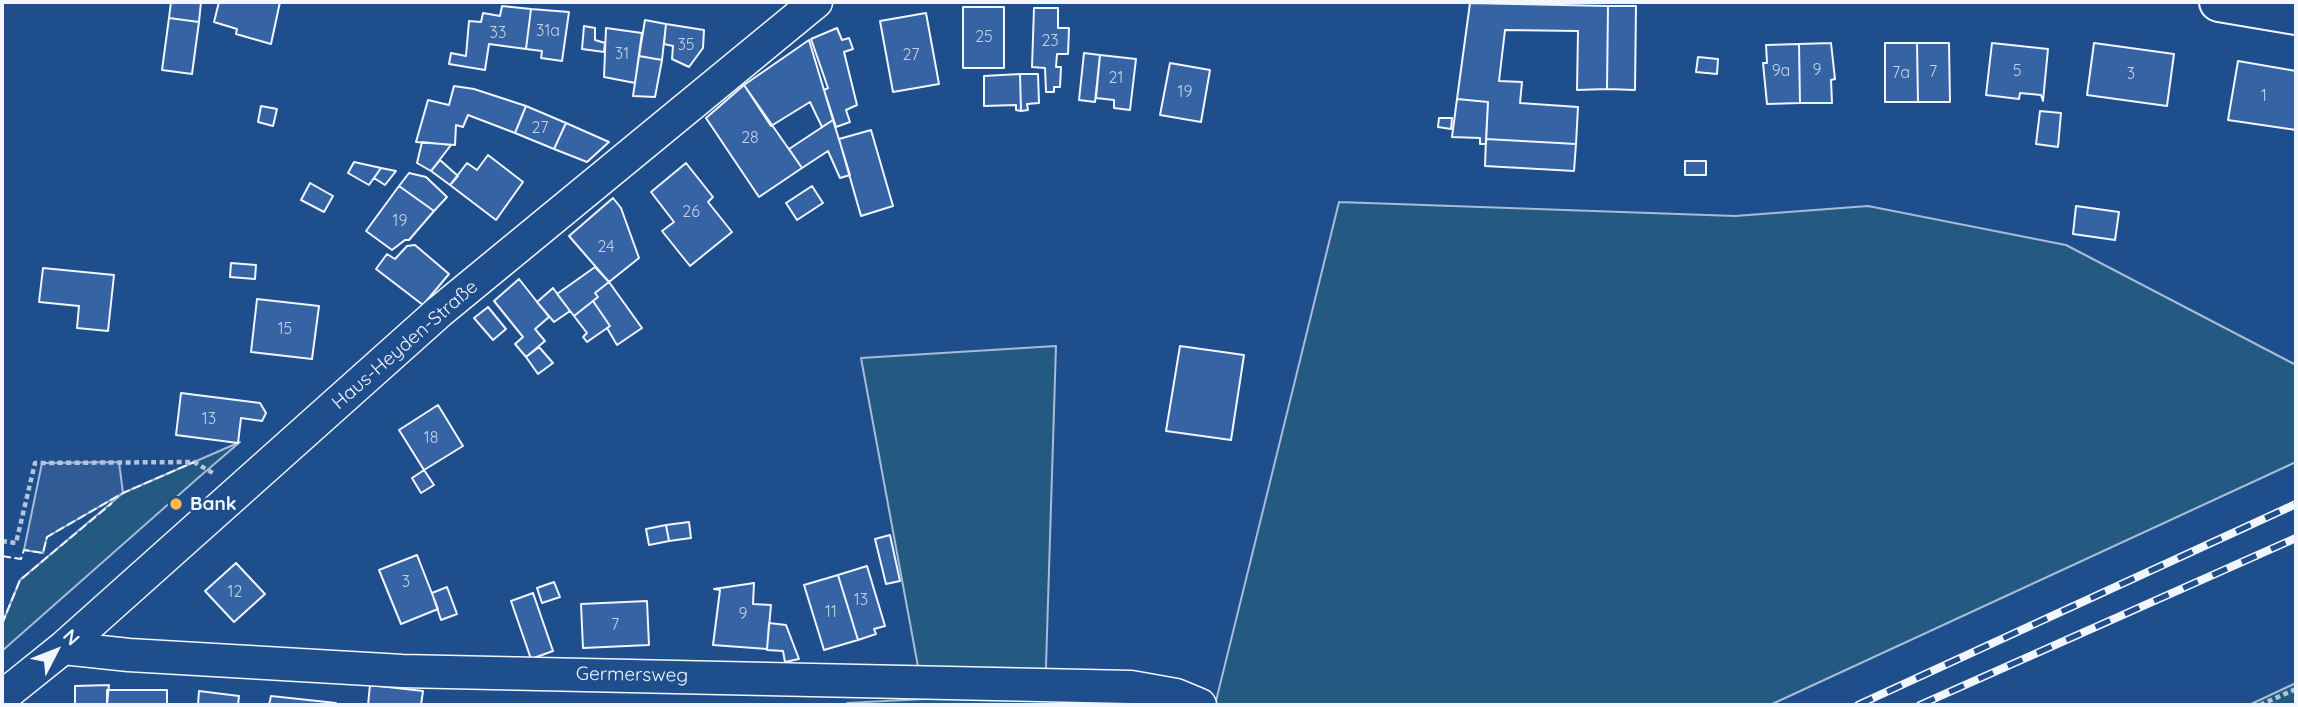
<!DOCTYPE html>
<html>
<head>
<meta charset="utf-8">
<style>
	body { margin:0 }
	#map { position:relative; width:2298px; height:707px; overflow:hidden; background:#1f4e8c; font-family:Quicksand,sans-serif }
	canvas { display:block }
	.frame { position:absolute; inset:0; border:4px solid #f2f6ff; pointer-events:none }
	.north { position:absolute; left:21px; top:616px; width:70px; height:70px; -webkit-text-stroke:5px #1f4e8c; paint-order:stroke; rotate:48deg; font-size:19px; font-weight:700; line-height:28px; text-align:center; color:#f2f6ff }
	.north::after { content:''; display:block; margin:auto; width:24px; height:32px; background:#f2f6ff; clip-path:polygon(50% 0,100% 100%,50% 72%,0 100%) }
</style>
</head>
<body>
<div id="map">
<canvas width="2298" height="707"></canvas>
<div class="frame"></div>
<div class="north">N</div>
</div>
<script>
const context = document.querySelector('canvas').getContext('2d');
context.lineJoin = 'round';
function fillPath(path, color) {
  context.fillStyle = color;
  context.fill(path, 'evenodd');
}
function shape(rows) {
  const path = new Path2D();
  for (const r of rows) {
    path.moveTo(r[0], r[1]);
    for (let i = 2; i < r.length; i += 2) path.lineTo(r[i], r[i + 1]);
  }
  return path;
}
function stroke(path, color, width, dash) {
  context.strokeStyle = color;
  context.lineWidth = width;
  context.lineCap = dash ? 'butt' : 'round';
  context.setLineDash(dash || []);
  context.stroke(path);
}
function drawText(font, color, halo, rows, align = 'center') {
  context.font = font + ' Quicksand,sans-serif';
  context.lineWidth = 5;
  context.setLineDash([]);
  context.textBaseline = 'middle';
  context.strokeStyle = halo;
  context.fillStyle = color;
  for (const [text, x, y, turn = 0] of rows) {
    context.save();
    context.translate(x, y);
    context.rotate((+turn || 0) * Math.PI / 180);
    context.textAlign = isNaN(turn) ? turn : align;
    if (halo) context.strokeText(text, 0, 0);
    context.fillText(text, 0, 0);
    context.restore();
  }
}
const green = shape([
	[1339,202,1735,216,1868,206,2066,245,2296,365,2296,462,1770,705,1215,705,1339,202],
	[1056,346,1045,698,1176,705,846,705,847,703,924,699,861,358,1056,346],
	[240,442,198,478,2,651,2,624,20,580,123,493,240,442],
	[2296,683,2296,705,2249,705,2296,683]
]);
fillPath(green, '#245a82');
stroke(green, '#a8bbd7', 2);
const parking = shape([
	[119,462,123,493,47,537,43,553,24,550,42,463,119,462]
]);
fillPath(parking, '#305b95');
stroke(parking, '#a8bbd7', 2);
const building = shape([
	[171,2,201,2,199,22,169,18,171,2],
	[219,2,280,2,271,44,236,34,237,29,214,22,219,2],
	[1470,3,1608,6,1607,89,1577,90,1578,31,1505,30,1499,81,1522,82,1520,103,1578,107,1576,144,1486,139,1488,102,1457,99,1470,3],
	[502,6,531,9,526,49,489,44,485,70,449,64,451,53,466,56,469,21,481,22,483,13,500,16,502,6],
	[1608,6,1636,6,1635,90,1607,89,1608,6],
	[963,7,1004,7,1004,68,963,68,963,7],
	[1034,8,1058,8,1058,28,1069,28,1068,54,1057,54,1056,67,1061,67,1060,87,1054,87,1054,92,1046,92,1045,68,1032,67,1034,8],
	[531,9,569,12,562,61,541,58,542,51,526,49,531,9],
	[926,13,939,84,893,92,880,21,926,13],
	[169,18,199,22,192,74,162,70,169,18],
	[645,20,666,24,662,60,639,56,645,20],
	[666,24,704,30,703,48,689,67,672,59,673,46,664,44,666,24],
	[584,26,595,28,595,40,605,43,604,52,582,49,584,26],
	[606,28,642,33,635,83,604,77,606,28],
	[837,28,842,40,849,38,853,49,844,52,857,105,846,110,850,122,836,127,824,90,828,88,811,39,837,28],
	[809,40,833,120,822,127,810,102,771,126,744,85,809,40],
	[1831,43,1835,79,1831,80,1832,103,1800,103,1799,44,1831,43],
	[1885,43,1917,43,1918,102,1885,102,1885,43],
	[1917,43,1949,43,1950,102,1918,102,1917,43],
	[1992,43,2048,49,2043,101,2041,95,2020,93,2019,99,1986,95,1992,43],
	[2094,43,2174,54,2167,106,2087,95,2094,43],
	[1799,44,1800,103,1767,104,1763,63,1767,63,1766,45,1799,44],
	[1084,53,1100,55,1095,102,1079,100,1084,53],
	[1100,55,1136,59,1130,110,1114,108,1114,100,1096,98,1100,55],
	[639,56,662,60,655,97,633,96,639,56],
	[1698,57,1718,59,1717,74,1696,72,1698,57],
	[2238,61,2296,71,2296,130,2228,120,2238,61],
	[1170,63,1210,70,1201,122,1160,115,1170,63],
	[1020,74,1038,74,1039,103,1027,104,1028,110,1021,111,1020,74],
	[1020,74,1021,111,1016,110,1016,105,984,106,984,76,1020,74],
	[744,85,802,168,759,197,706,118,744,85],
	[454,86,474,89,526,106,515,133,468,115,463,127,456,125,455,145,416,142,428,100,449,105,454,86],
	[1457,99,1488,102,1486,144,1480,144,1480,138,1452,137,1457,99],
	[261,106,277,109,273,126,258,122,261,106],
	[526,106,566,123,554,149,515,133,526,106],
	[2040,111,2061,113,2058,147,2036,144,2040,111],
	[1439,118,1452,118,1451,129,1438,127,1439,118],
	[833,120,850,175,840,178,828,151,802,168,789,149,833,120],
	[566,123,609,142,587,162,554,149,566,123],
	[871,130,893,206,861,216,839,139,871,130],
	[1486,139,1576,144,1574,171,1485,166,1486,139],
	[422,142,451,145,431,171,417,163,422,142],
	[488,155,523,182,496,220,450,185,467,163,477,170,488,155],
	[440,160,458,176,450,185,431,171,440,160],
	[1685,161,1706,161,1706,175,1685,175,1685,161],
	[354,162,381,168,369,185,348,173,354,162],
	[686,163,713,197,708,202,732,232,690,266,662,231,674,222,651,192,686,163],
	[381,168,396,171,385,185,374,178,381,168],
	[409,173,426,177,447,197,434,211,399,186,409,173],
	[310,183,333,196,324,212,301,200,310,183],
	[399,186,434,211,409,240,405,240,392,250,366,231,399,186],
	[812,186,823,203,797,220,786,203,812,186],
	[613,198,621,208,639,258,609,282,569,236,613,198],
	[2076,206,2119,212,2115,240,2073,234,2076,206],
	[415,245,449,274,423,305,376,269,387,254,395,259,407,246,415,245],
	[231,263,256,265,255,279,230,277,231,263],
	[595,267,609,282,595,293,598,297,574,316,557,294,595,267],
	[43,268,114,275,108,331,77,328,79,306,39,302,43,268],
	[519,279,549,317,535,329,545,341,526,357,515,344,523,337,494,301,519,279],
	[609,282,642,328,617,345,607,328,610,326,593,301,598,297,595,293,609,282],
	[553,288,570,311,554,322,537,302,553,288],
	[257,299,319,306,312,359,251,352,257,299],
	[593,301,610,326,587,342,583,337,587,333,574,316,593,301],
	[488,307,506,329,493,340,474,318,488,307],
	[1180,346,1244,355,1231,440,1166,431,1180,346],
	[539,347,553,363,538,374,526,357,539,347],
	[181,393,260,403,266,413,262,421,241,418,238,443,176,435,181,393],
	[438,405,463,446,424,470,399,430,438,405],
	[424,470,434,485,421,493,412,478,424,470],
	[689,522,691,538,669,541,666,525,689,522],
	[666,525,669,541,649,545,646,529,666,525],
	[890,535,900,581,886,584,875,539,890,535],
	[417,555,438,609,401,624,379,570,417,555],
	[236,563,265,594,234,622,205,591,236,563],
	[867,566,885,626,874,629,876,634,858,640,838,575,867,566],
	[838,575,858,640,824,650,804,585,838,575],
	[554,582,560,597,542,603,537,588,554,582],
	[754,583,753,604,771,605,767,649,713,645,720,590,714,589,754,583],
	[447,587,457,614,441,620,432,593,447,587],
	[533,593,553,651,531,659,511,601,533,593],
	[647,601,649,645,583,648,581,604,647,601],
	[769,623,786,625,799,659,785,662,783,651,767,650,769,623],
	[109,685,107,705,75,705,75,686,109,685],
	[370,685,423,691,421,705,368,705,370,685],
	[107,690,167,690,167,705,107,705,107,690],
	[199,691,239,696,238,705,198,705,199,691],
	[271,696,336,703,336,705,269,705,271,696]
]);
fillPath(building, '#3563a3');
stroke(building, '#f2f6ff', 2);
const minor = shape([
	[63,648,129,655,402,671,1131,687,1176,695,1200,705],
	[2,697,63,648,439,312,816,2]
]);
const tertiary = shape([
	[2219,2,2296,15]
]);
stroke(minor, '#f2f6ff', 35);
stroke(tertiary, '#f2f6ff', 42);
stroke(shape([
	[2,541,16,543,35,463,194,462,213,473],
	[2260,705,2296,689]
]), '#b3c4dc', 4.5, [5, 3.5]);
stroke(minor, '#1f4e8c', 32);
stroke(tertiary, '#1f4e8c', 38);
const rail = shape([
	[1858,705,2296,504],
	[1920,705,2296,538]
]);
stroke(rail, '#f2f6ff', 8);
stroke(rail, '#1f4e8c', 5, [16]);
stroke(shape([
	[2,546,2,551],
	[2,556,21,559,24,550,43,553,47,537,123,493,194,462],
	[2,624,20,580,112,503]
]), '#f2f6ff', 2, [9, 3.5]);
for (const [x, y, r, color] of [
	[176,504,7,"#ffb74d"]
]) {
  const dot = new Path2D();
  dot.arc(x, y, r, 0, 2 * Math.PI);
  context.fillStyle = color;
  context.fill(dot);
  stroke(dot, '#1f4e8c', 2.5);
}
drawText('16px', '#c3d1e8', null, [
	["31a",548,31],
	["33",498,33],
	["25",984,37],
	["23",1050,41],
	["35",686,45],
	["31",622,54],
	["27",911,55],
	["9",1817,70],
	["9a",1781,71],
	["5",2017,71],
	["7",1933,72],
	["7a",1901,73],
	["3",2131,74],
	["21",1116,78],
	["19",1185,92],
	["1",2264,96],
	["27",540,128],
	["28",750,138],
	["26",691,212],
	["19",400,221],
	["24",606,247],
	["15",285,329],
	["13",209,419],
	["18",431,438],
	["3",406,582],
	["12",235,592],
	["13",861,600],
	["11",831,612],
	["9",743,614],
	["7",615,625]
]);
drawText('19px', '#f2f6ff', '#1f4e8c', [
	["Haus-Heyden-Straße",405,345,-41],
	["Germersweg",632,675,1]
]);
drawText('bold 19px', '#f2f6ff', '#1f4e8c', [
	["Bank",190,504]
], 'left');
</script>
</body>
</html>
